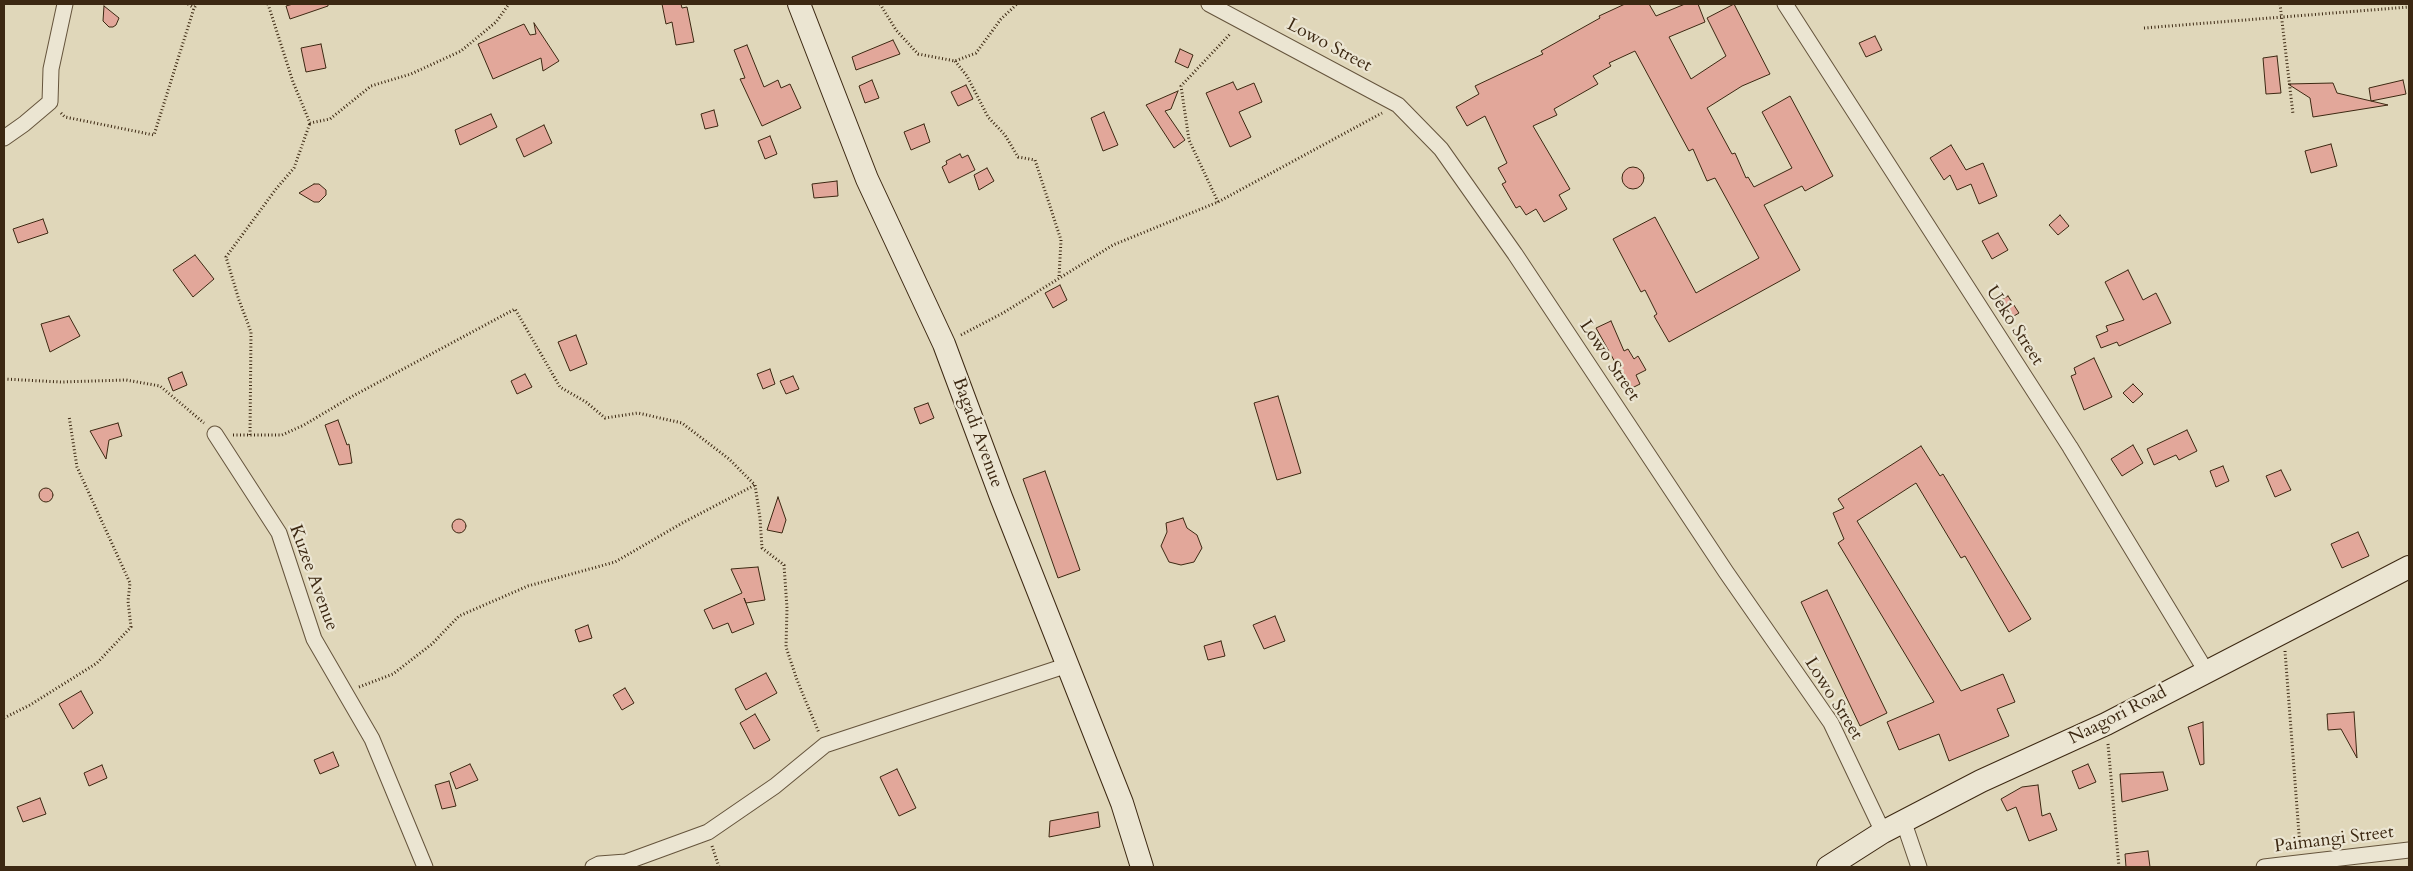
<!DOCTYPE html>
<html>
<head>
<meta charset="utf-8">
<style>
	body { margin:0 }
	#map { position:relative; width:2413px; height:871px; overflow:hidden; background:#e0d7ba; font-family:Cardo,serif }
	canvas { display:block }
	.frame { position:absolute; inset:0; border:5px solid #3c2812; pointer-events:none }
</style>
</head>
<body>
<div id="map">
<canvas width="2413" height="871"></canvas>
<div class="frame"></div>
</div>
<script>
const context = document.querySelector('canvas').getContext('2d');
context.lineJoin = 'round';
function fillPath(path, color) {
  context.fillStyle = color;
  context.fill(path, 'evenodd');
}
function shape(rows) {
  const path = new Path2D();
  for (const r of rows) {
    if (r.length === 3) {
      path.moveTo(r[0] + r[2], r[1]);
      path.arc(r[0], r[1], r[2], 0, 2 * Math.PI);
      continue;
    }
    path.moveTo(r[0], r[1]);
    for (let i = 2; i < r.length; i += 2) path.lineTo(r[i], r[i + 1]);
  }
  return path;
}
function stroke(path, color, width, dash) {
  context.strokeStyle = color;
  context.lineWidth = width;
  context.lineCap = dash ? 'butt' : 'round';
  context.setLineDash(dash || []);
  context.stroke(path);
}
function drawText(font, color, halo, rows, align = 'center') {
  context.font = font + ' Cardo,serif';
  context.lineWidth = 4.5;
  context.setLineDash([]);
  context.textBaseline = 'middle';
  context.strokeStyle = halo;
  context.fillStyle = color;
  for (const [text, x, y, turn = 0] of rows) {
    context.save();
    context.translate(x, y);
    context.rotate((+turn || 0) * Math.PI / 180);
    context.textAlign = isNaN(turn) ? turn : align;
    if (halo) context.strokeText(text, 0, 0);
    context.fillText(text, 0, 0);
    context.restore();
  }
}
const building = shape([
	[293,4,328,4,328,6,290,19,286,6,293,4],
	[662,4,681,4,682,8,687,7,694,42,676,45,672,22,666,24,662,4],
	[1625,4,1649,4,1656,16,1685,4,1698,4,1705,22,1669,37,1691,79,1726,56,1707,18,1734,4,1770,74,1742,86,1707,108,1732,154,1735,153,1746,178,1748,177,1754,187,1792,168,1762,112,1790,96,1833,176,1805,191,1802,186,1764,205,1800,270,1669,342,1654,316,1657,314,1645,290,1641,292,1613,239,1655,217,1696,293,1759,258,1715,178,1707,181,1693,149,1689,151,1635,51,1609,63,1611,66,1593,76,1598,84,1554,109,1557,115,1533,126,1570,189,1559,195,1567,209,1544,222,1536,209,1526,215,1520,206,1516,208,1502,184,1506,182,1498,168,1507,163,1485,116,1467,126,1456,107,1479,94,1475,86,1543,54,1541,51,1600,18,1599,16,1625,4],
	[104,6,119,18,116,25,113,27,109,27,103,21,104,6],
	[534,23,559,61,543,71,541,58,493,79,478,44,524,24,530,35,536,34,534,23],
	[1875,36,1882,50,1866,57,1859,43,1875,36],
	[893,40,900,54,856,70,852,57,893,40],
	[321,44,326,68,306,72,301,48,321,44],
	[747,45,764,87,778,80,781,88,790,84,801,108,762,126,740,79,745,78,734,50,747,45],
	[1180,49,1193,55,1188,68,1175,62,1180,49],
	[2277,56,2281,93,2266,94,2263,58,2277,56],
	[872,80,879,98,865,103,859,86,872,80],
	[2403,80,2406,94,2371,101,2388,105,2313,117,2310,98,2288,84,2333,83,2337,93,2371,101,2369,88,2403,80],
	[1233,82,1237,90,1254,83,1262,102,1239,112,1251,137,1230,147,1206,93,1233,82],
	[966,85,973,99,958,106,951,92,966,85],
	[1178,91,1171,109,1165,111,1185,140,1174,148,1146,105,1178,91],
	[714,110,718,126,705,129,701,114,714,110],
	[1104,112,1118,145,1103,151,1091,118,1104,112],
	[491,114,497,127,460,145,455,130,491,114],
	[924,124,930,142,911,150,904,132,924,124],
	[544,125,552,143,524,157,516,139,544,125],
	[770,136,777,154,765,159,758,141,770,136],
	[2331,144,2337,166,2311,173,2305,151,2331,144],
	[1951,145,1966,170,1983,163,1997,196,1979,204,1971,184,1957,190,1950,175,1944,180,1930,158,1951,145],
	[960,154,962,158,968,155,975,170,949,183,942,167,947,164,946,161,960,154],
	[1633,178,11],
	[987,168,994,181,979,190,974,175,987,168],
	[837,181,838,196,814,198,812,184,837,181],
	[314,184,319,184,326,190,326,195,319,202,314,202,299,193,314,184],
	[2060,215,2069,226,2058,235,2049,225,2060,215],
	[43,219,48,233,18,243,13,229,43,219],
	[1998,233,2008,250,1992,259,1982,241,1998,233],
	[195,255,214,279,193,297,173,270,195,255],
	[2128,270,2143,300,2156,293,2171,323,2119,346,2117,342,2101,348,2096,336,2108,331,2106,326,2124,320,2105,282,2128,270],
	[1060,285,1067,300,1053,308,1045,293,1060,285],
	[2008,296,2019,313,2007,320,1996,303,2008,296],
	[69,316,80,336,50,352,41,324,69,316],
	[1611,321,1624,351,1628,349,1634,359,1638,356,1646,370,1636,375,1640,384,1630,389,1596,328,1611,321],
	[576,335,587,364,570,371,558,342,576,335],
	[2094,358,2112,397,2084,410,2071,376,2076,374,2074,368,2094,358],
	[770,369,775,384,763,389,757,374,770,369],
	[182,372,187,385,173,391,168,378,182,372],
	[525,374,532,387,517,394,511,381,525,374],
	[793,376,799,389,786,394,780,381,793,376],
	[2133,384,2143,394,2133,403,2123,393,2133,384],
	[1278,396,1301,473,1277,480,1254,403,1278,396],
	[928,403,934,418,920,424,914,408,928,403],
	[338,420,347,445,349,444,352,463,339,465,325,425,338,420],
	[118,423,122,436,109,440,106,459,90,431,118,423],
	[2187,430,2197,451,2179,460,2176,455,2154,465,2147,449,2187,430],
	[2133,445,2143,463,2122,476,2111,459,2133,445],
	[1921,446,1940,476,1943,474,2031,619,2009,632,1965,556,1961,558,1916,483,1857,521,1961,691,2003,674,2015,702,1997,709,2009,736,1949,761,1939,734,1899,750,1887,722,1934,702,1838,543,1844,539,1833,513,1844,508,1838,499,1921,446],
	[2223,466,2229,481,2216,487,2210,471,2223,466],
	[2281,470,2291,490,2275,497,2266,476,2281,470],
	[1045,471,1080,570,1058,578,1023,479,1045,471],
	[46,495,7],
	[778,497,786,520,782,533,767,530,778,497],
	[1183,518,1187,528,1197,535,1202,548,1194,562,1181,565,1169,562,1161,546,1167,532,1166,523,1183,518],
	[459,526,7],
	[2358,532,2369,556,2342,568,2331,544,2358,532],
	[758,567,765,600,746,603,744,598,754,624,732,633,728,623,713,629,704,610,742,593,731,569,758,567],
	[1827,590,1887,713,1860,726,1801,602,1827,590],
	[1275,616,1285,641,1264,649,1253,625,1275,616],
	[588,625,592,638,579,642,575,630,588,625],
	[1221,641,1225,656,1208,660,1204,646,1221,641],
	[766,673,777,693,746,710,735,689,766,673],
	[625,688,634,703,622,710,613,695,625,688],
	[81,691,93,713,73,729,59,704,81,691],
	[2354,712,2357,758,2341,729,2328,730,2327,714,2354,712],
	[755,714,770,740,754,749,740,723,755,714],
	[2203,722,2204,764,2200,765,2188,727,2203,722],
	[333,752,339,766,320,774,314,760,333,752],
	[470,764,478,780,456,789,450,773,470,764],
	[2088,764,2096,782,2079,789,2072,771,2088,764],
	[102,765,107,778,89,786,84,773,102,765],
	[897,769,916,808,899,816,880,777,897,769],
	[2163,772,2168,790,2122,802,2120,774,2163,772],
	[449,781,456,806,442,809,435,785,449,781],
	[2038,785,2042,816,2050,813,2057,830,2029,841,2016,807,2007,811,2001,799,2022,787,2038,785],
	[40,798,46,814,23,822,17,807,40,798],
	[1098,812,1100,827,1049,837,1050,821,1098,812],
	[2148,851,2150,867,2126,867,2125,854,2148,851]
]);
fillPath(building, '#e2a79a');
stroke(building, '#3c2812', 1);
const street = shape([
	[1209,4,1398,105,1441,149,1515,254,1726,572,1831,723,1883,832],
	[1785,4,2070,447,2206,671],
	[4,138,24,124,50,102,51,69,65,4],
	[215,434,279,533,314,639,372,739,425,867],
	[1904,823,1919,867],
	[593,867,599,864,626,862,708,832,775,786,825,745,1068,665],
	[2264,867,2409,850]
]);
const secondary = shape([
	[799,4,867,179,944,344,1001,497,1122,803,1142,867],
	[1828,867,1883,832,1981,781,2106,724,2409,567]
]);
stroke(street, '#65543c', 17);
stroke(secondary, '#3c2812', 24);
stroke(shape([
	[188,4,194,8],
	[268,4,293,82,310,123,330,119,371,86,411,74,461,51,496,22,509,4],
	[880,4,896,30,918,54,955,61,976,53,1001,19,1017,4],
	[2280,4,2293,114],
	[2144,28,2409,7],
	[955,61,967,76,988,117,1005,135,1018,157,1035,160,1061,240,1059,277],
	[61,113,65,117,154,135,194,8,197,4],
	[1218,202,1189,140,1181,86,1231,33],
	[961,335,1003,313,1113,245,1218,202,1382,113],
	[4,379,61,382,126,380,160,386,204,423],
	[233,435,282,435,304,425,351,397,515,309,560,387,586,402,605,418,638,413,682,423,729,459,755,485,760,518,762,548,784,565,787,608,786,647,797,680,819,733],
	[250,435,251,332,239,300,226,257,276,189,294,168,310,123],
	[2285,651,2300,847],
	[359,687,393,674,432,644,459,616,528,586,615,562,684,522,755,485],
	[4,718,30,705,97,663,131,627,128,601,130,583,77,467,69,416],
	[2108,744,2119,867],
	[712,846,719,867]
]), '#3c2812', 3, [1, 2.5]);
stroke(street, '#ebe5d2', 15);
stroke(secondary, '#ebe5d2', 22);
drawText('18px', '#3c2812', '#ebe5d2', [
	["Lowo Street",1329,46,28],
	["Ueko Street",2014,326,57],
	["Lowo Street",1609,361,56],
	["Bagadi Avenue",977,433,70],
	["Kuzee Avenue",313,578,70],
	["Lowo Street",1833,699,58],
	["Naagori Road",2118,716,-27],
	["Paimangi Street",2334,840,-7]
]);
</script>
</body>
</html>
